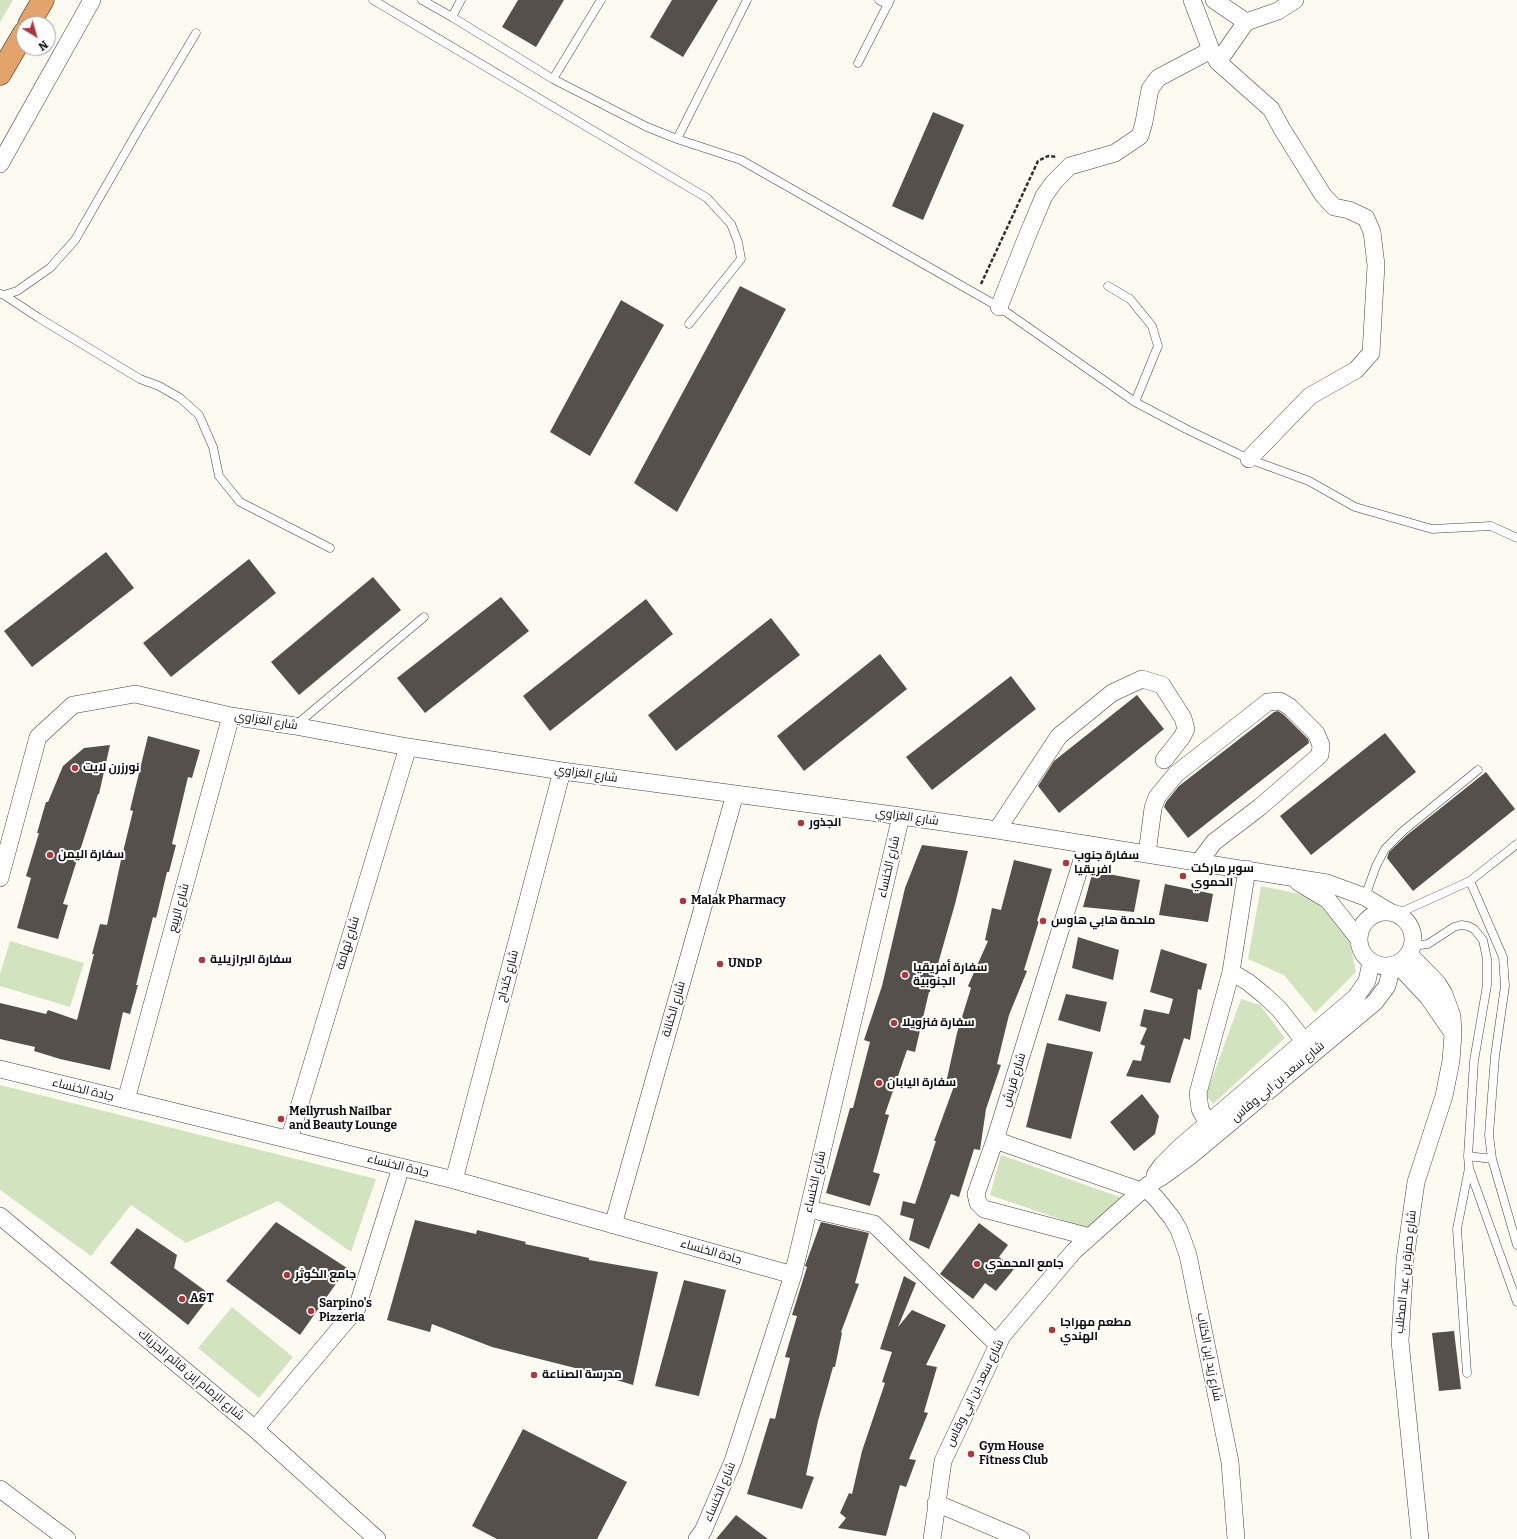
<!DOCTYPE html>
<html>
<head>
<meta charset="utf-8">
<style>
	body { margin:0 }
	#map { position:relative; width:1517px; height:1539px; overflow:hidden; background:#fdfbf1; font-family:Bitter,serif }
	canvas { display:block }
	.north { position:absolute; left:16px; top:16px; width:40px; height:40px; box-sizing:border-box; background:#fff; border:1px solid #9f9f9f; border-radius:50%; rotate:143deg; font-size:11px; font-weight:700; line-height:16px; text-align:center; color:#0e0e0e }
	.north::after { content:''; display:block; margin:auto; width:14px; height:18px; background:#ad383b; clip-path:polygon(50% 0,100% 100%,50% 72%,0 100%) }
</style>
</head>
<body>
<div id="map">
<canvas width="1517" height="1539"></canvas>
<div class="north">N</div>
</div>
<script>
const context = document.querySelector('canvas').getContext('2d');
context.lineJoin = 'round';
function fillPath(path, color) {
  context.fillStyle = color;
  context.fill(path, 'evenodd');
}
function shape(rows) {
  const path = new Path2D();
  for (const r of rows) {
    if (r.length === 3) {
      path.moveTo(r[0] + r[2], r[1]);
      path.arc(r[0], r[1], r[2], 0, 2 * Math.PI);
      continue;
    }
    path.moveTo(r[0], r[1]);
    for (let i = 2; i < r.length; i += 2) path.lineTo(r[i], r[i + 1]);
  }
  return path;
}
function stroke(path, color, width, dash) {
  context.strokeStyle = color;
  context.lineWidth = width;
  context.lineCap = dash ? 'butt' : 'round';
  context.setLineDash(dash || []);
  context.stroke(path);
}
function drawText(font, color, halo, rows, align = 'center') {
  context.font = font + ' Bitter,Cairo,serif';
  context.lineWidth = 4;
  context.setLineDash([]);
  context.textBaseline = 'middle';
  context.strokeStyle = halo;
  context.fillStyle = color;
  for (const [text, x, y, turn = 0] of rows) {
    context.save();
    context.translate(x, y);
    context.rotate((+turn || 0) * Math.PI / 180);
    context.textAlign = isNaN(turn) ? turn : align;
    if (halo) context.strokeText(text, 0, 0);
    context.fillText(text, 0, 0);
    context.restore();
  }
}
fillPath(shape([
	[0,0,13,0,0,22],
	[1261,886,1309,896,1347,930,1356,972,1315,1013,1284,975,1248,959],
	[10,941,84,963,70,1007,0,986,0,974],
	[1241,999,1260,1005,1285,1038,1213,1104,1206,1095],
	[0,1085,376,1179,351,1252,278,1201,186,1243,131,1205,91,1256,0,1190],
	[1001,1155,1125,1199,1089,1229,990,1195],
	[232,1307,293,1357,259,1398,198,1348]
]), '#d1e4bf');
fillPath(shape([
	[518,0,564,0,536,47,502,27],
	[672,0,718,0,683,57,650,37],
	[933,112,964,125,923,220,892,206],
	[740,286,786,309,677,512,634,483],
	[621,300,664,325,590,456,550,432],
	[106,552,134,588,32,667,4,631],
	[249,559,276,593,171,677,143,643],
	[373,577,401,610,299,695,271,662],
	[501,597,529,631,425,713,397,678],
	[646,599,673,634,550,731,523,696],
	[771,618,800,655,676,751,648,715],
	[880,654,907,689,804,771,777,736],
	[1011,676,1036,709,932,790,906,757],
	[1137,695,1164,729,1059,813,1038,786,1054,761],
	[1278,711,1284,715,1308,739,1309,743,1188,838,1164,807,1166,802,1179,786,1274,712],
	[1385,733,1416,772,1311,855,1280,816],
	[148,736,200,750,192,778,188,777,172,844,176,845,169,872,167,872,156,918,153,917,136,985,138,985,130,1014,123,1012,110,1070,60,1059,34,1051,35,1047,0,1039,0,1003,46,1014,48,1010,77,1020,94,954,92,954,100,924,107,925,121,860,133,811,130,810],
	[110,745,99,794,98,794,63,904,68,905,58,939,17,928,31,878,26,876,39,833,37,833,46,802,48,802,63,766,84,748],
	[1486,772,1515,809,1413,891,1387,858,1389,852,1407,835],
	[922,845,968,851,955,904,930,992,929,992,915,1052,907,1050,885,1114,889,1115,873,1172,880,1174,870,1206,826,1193,850,1108,853,1108,870,1042,864,1040,882,986,905,888],
	[1014,860,1052,869,1037,921,1039,921,1024,970,1027,971,1009,1015,997,1064,1001,1065,986,1109,980,1150,974,1149,959,1197,951,1194,929,1249,909,1240,914,1219,900,1215,903,1201,915,1204,936,1141,934,1141,954,1086,946,1083,957,1033,971,988,968,986,988,941,985,940,992,908,1001,910],
	[1093,871,1140,880,1134,912,1083,907],
	[1165,884,1213,894,1208,922,1159,915],
	[1078,937,1119,950,1113,980,1072,968],
	[1161,949,1207,964,1201,990,1198,989,1190,1040,1184,1038,1170,1083,1126,1076,1133,1060,1141,1061,1145,1046,1140,1044,1147,1028,1140,1026,1144,1009,1169,1014,1173,999,1150,992],
	[1066,994,1107,1002,1100,1032,1058,1020],
	[1047,1043,1093,1052,1071,1139,1026,1127],
	[1142,1094,1159,1116,1155,1134,1134,1151,1110,1122],
	[415,1220,476,1234,477,1230,526,1242,525,1244,589,1258,589,1260,658,1272,633,1385,587,1371,492,1347,432,1324,430,1332,387,1320],
	[276,1222,347,1268,300,1335,226,1281],
	[821,1222,869,1233,855,1283,859,1284,841,1332,842,1333,835,1367,833,1367,818,1421,806,1475,814,1477,802,1509,747,1494,770,1418,775,1419,790,1358,785,1357,797,1316,792,1315,807,1267,805,1266,806,1263],
	[979,1223,1008,1245,999,1257,1014,1269,996,1291,985,1283,973,1299,940,1274],
	[137,1228,177,1255,174,1268,211,1295,188,1325,110,1263],
	[904,1276,916,1283,898,1327,912,1310,946,1325,926,1365,937,1367,924,1412,928,1413,909,1459,916,1460,906,1487,900,1485,886,1536,838,1528,846,1518,840,1513,849,1493,852,1494,862,1451,885,1383,882,1382,892,1352,880,1349],
	[684,1280,726,1290,699,1396,655,1386],
	[1454,1331,1461,1389,1439,1391,1432,1333],
	[523,1429,627,1482,597,1539,497,1539,472,1526],
	[736,1515,768,1539,716,1539]
]), '#55504c');
const service = shape([
	[373,0,707,198,731,224,738,242,741,259,689,324],
	[422,0,452,17,553,79,647,127,677,139,741,160,999,307,1135,402,1188,430,1249,459,1309,481,1355,507,1432,529,1491,526,1517,538],
	[879,0,888,5],
	[452,17,461,0],
	[858,63,890,0],
	[553,79,601,0],
	[677,139,747,0],
	[1108,286,1130,299,1152,326,1158,346,1135,402],
	[1,294,4,295,17,291,50,268,75,240,140,127,196,33],
	[4,295,39,318,140,379,159,386,180,398,199,415,213,447,219,476,240,502,330,548],
	[296,725,424,617],
	[1470,881,1503,957,1505,986,1495,1056,1489,1135,1492,1159,1517,1245],
	[1365,897,1376,866,1385,849,1403,831,1478,770],
	[1397,914,1470,881,1517,844],
	[1412,946,1428,944,1454,927,1461,925,1468,926,1474,929,1483,940,1487,959,1487,985,1474,1061,1468,1156,1469,1168,1517,1302],
	[1468,1156,1492,1159],
	[1467,1373,1457,1229,1469,1168]
]);
const minor = shape([
	[1192,0,1211,50,1218,62,1271,109,1282,129,1323,195,1334,207,1349,210,1366,218,1372,232,1376,265,1371,353,1356,370,1310,396,1249,459],
	[1214,0,1246,22],
	[1218,62,1246,22,1278,11,1295,0],
	[0,164,92,0],
	[999,307,1028,234,1044,196,1054,182,1070,166,1115,153,1140,136,1144,122,1150,89,1158,78,1211,50],
	[997,830,1059,736,1112,693,1142,679,1162,685,1183,718,1186,729,1182,737,1164,760],
	[1087,844,995,1140,976,1194,978,1203,984,1209,1090,1237],
	[1147,854,1153,808,1157,797,1176,774,1268,702,1280,701,1290,707,1316,733,1321,745,1320,755,1260,807,1214,842,1199,862],
	[0,878,38,737,73,705,135,694,231,716,295,726,408,747,562,771,901,816,997,830,1327,883,1365,897,1390,912],
	[1298,882,1328,900,1358,938],
	[1386,939,27],
	[1409,954,1438,984,1444,994,1452,1016,1453,1034,1451,1061,1444,1096,1416,1182,1405,1260,1400,1341,1420,1539],
	[1397,964,1428,997,1450,1029],
	[1231,972,1248,982,1264,995,1279,1009,1304,1041],
	[0,1069,454,1180,793,1275],
	[126,1100,231,716],
	[1208,1124,1200,1109,1198,1093,1231,972,1247,869],
	[289,1140,408,747],
	[995,1140,1141,1191],
	[1155,1175,1162,1165,1179,1148,1356,997,1367,981,1371,962],
	[454,1180,562,771],
	[1145,1188,1155,1197,1172,1218,1179,1230,1188,1255,1230,1462,1236,1539],
	[809,1209,874,1224,998,1345],
	[0,1216,255,1429,377,1539],
	[613,1225,735,794],
	[255,1429,357,1308,401,1167],
	[0,1489,67,1539],
	[936,1503,1021,1539],
	[697,1539,703,1531,733,1461,793,1275,901,816],
	[932,1539,943,1461,1002,1336,1074,1251,1148,1185,1163,1176,1189,1157,1375,1002,1387,986,1392,966]
]);
const motorway = shape([
	[29,24,43,0],
	[0,74,24,33]
]);
stroke(service, '#414141', 9);
stroke(minor, '#414141', 18);
stroke(motorway, '#1f1f1f', 23);
stroke(shape([
	[981,284,1038,161,1048,156,1057,157]
]), '#303030', 2.5, [4, 2]);
stroke(service, '#fff', 8);
stroke(minor, '#fff', 17);
stroke(motorway, '#e2a46b', 22);
for (const [x, y, r, color] of [
	[75,768,4,"#ad383b"],
	[801,823,4,"#ad383b"],
	[50,855,4,"#ad383b"],
	[1066,863,4,"#ad383b"],
	[1183,876,4,"#ad383b"],
	[683,901,4,"#ad383b"],
	[1043,921,4,"#ad383b"],
	[202,960,4,"#ad383b"],
	[720,964,4,"#ad383b"],
	[905,975,4,"#ad383b"],
	[894,1023,4,"#ad383b"],
	[879,1083,4,"#ad383b"],
	[281,1119,4,"#ad383b"],
	[977,1264,4,"#ad383b"],
	[287,1275,4,"#ad383b"],
	[182,1299,4,"#ad383b"],
	[311,1311,4,"#ad383b"],
	[1052,1330,4,"#ad383b"],
	[534,1375,4,"#ad383b"],
	[971,1454,4,"#ad383b"]
]) {
  const dot = new Path2D();
  dot.arc(x, y, r, 0, 2 * Math.PI);
  context.fillStyle = color;
  context.fill(dot);
  stroke(dot, '#fff', 1.5);
}
drawText('12px', '#0e0e0e', '#fff', [
	["شارع الغزاوي",266,721,9],
	["شارع الغزاوي",586,774,8],
	["شارع الغزاوي",907,817,8],
	["شارع الخنساء",889,867,-77],
	["شارع الربيع",179,908,-75],
	["شارع تهامة",348,943,-73],
	["شارع كنداح",508,976,-75],
	["شارع الكنانة",674,1009,-74],
	["شارع قريش",1014,1080,-73],
	["شارع سعد بن ابي وقاس",1278,1082,-40],
	["جادة الخنساء",83,1090,14],
	["جادة الخنساء",398,1166,14],
	["شارع الخنساء",815,1182,-77],
	["جادة الخنساء",711,1252,16],
	["شارع حمزة بن عبد المطلب",1406,1272,-84],
	["شارع زيد إبن الكتاب",1209,1357,79],
	["شارع الإمام إبن قائم الجزياك",191,1375,40],
	["شارع سعد بن ابي وقاس",975,1393,-64],
	["شارع الخنساء",720,1492,-67]
]);
drawText('bold 12px', '#0e0e0e', '#fff', [
	["نورزرن لايت",83,768],
	["الجذور",809,823],
	["سفارة اليمن",58,855],
	["سفارة جنوب",1074,856],
	["افريقيا",1074,870],
	["سوبر ماركت",1191,869],
	["الحموي",1191,883],
	["Malak Pharmacy",691,901],
	["ملحمة هابي هاوس",1051,921],
	["سفارة البرازيلية",210,960],
	["UNDP",728,964],
	["سفارة أفريقيا",913,968],
	["الجنوبية",913,982],
	["سفارة فنزويلا",902,1023],
	["سفارة اليابان",887,1083],
	["Mellyrush Nailbar",289,1112],
	["and Beauty Lounge",289,1126],
	["جامع المحمدي",985,1264],
	["جامع الكوثر",295,1275],
	["A&T",190,1299],
	["Sarpino's",319,1304],
	["Pizzeria",319,1318],
	["مطعم مهراجا",1060,1323],
	["الهندي",1060,1337],
	["مدرسة الصناعة",542,1375],
	["Gym House",979,1447],
	["Fitness Club",979,1461]
], 'left');
</script>
</body>
</html>
